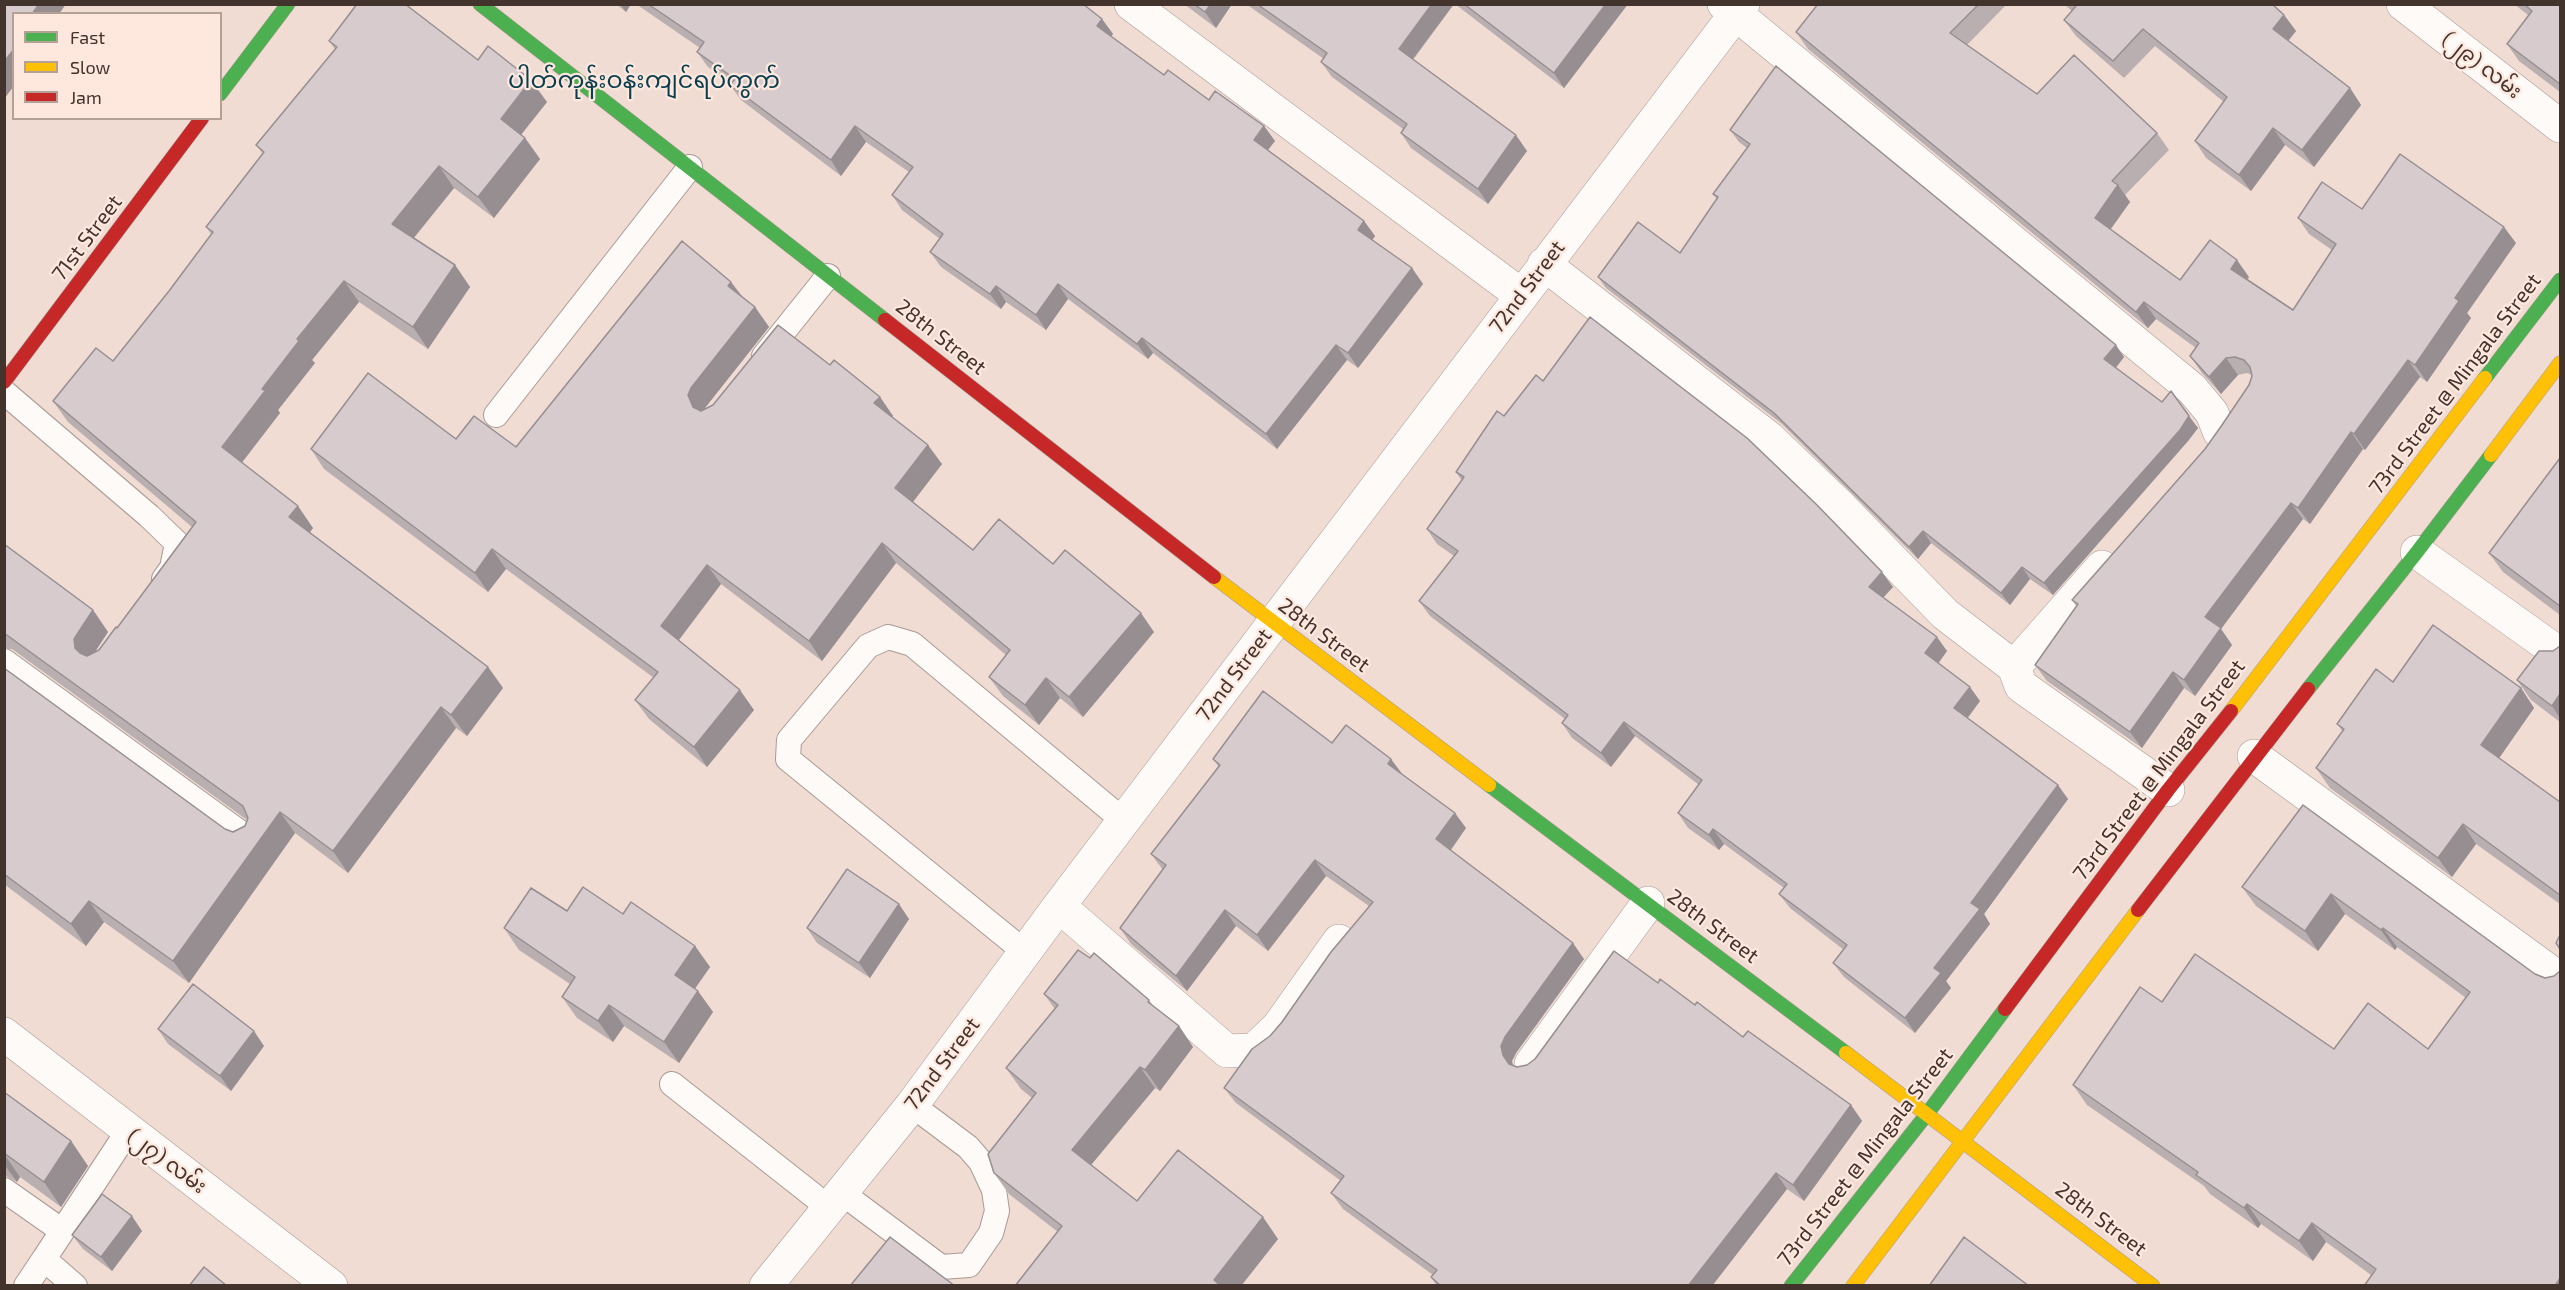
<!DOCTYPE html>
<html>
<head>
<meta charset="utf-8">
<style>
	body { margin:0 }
	#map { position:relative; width:2565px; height:1290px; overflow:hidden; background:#f0dcd3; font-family:"Exo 2",sans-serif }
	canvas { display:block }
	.frame { position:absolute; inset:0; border:6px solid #42332d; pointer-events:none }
	.legend { position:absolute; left:12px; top:12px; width:210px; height:108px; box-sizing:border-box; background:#fee8de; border:2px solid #b3a097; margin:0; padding:8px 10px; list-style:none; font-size:18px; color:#42332d }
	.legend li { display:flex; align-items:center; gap:12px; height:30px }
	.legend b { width:30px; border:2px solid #b3a097 }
</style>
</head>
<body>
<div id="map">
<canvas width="2565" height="1290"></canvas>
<div class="frame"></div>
<ul class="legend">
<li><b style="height:8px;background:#4caf50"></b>Fast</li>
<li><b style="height:8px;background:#ffc107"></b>Slow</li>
<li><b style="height:8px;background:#c62828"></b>Jam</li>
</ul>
</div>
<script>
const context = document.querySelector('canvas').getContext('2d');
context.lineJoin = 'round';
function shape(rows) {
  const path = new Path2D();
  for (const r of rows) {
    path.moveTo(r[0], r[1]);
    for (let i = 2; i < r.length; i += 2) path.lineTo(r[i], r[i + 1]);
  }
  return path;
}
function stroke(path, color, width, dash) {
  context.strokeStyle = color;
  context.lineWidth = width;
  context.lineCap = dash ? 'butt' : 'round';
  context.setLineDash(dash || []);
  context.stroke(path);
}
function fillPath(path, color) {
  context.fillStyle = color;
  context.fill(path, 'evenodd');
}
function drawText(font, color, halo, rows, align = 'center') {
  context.font = font + ' "Exo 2","Noto Sans Myanmar",sans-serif';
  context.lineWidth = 4.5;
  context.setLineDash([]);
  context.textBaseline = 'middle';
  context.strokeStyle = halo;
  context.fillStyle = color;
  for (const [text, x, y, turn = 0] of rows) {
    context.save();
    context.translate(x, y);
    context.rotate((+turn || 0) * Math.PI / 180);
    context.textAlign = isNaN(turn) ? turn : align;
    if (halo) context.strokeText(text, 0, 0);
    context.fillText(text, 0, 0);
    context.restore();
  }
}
const lane = shape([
	[764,356,828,276],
	[4,392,149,516,177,543,172,568,164,579],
	[496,415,690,167],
	[4,661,249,839],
	[1025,952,788,759,789,740,868,646,888,637,912,644,1124,821],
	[672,1084,828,1207],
	[4,1190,61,1230],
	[842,1193,941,1267,969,1265,991,1233,997,1211,994,1190,981,1162,968,1147,912,1105],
	[26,1286,44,1259],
	[75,1286,44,1259,128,1131]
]);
const street = shape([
	[1131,4,1521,295],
	[1724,4,2192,389,2212,413,2219,431],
	[2403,4,2560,126],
	[1544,264,1769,438,1840,506,1945,614,2014,667,2021,686,2168,790],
	[2417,552,2560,654],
	[2014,667,2102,567],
	[2254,756,2560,979],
	[1059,906,1227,1051,1254,1050,1278,1027,1339,941],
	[4,1034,331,1286],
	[1531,1064,1648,903],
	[766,1286,912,1105,1059,906,1743,4]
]);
const fast = shape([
	[480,4,885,320],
	[220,94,288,4],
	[2485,378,2560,280],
	[2308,689,2417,552,2491,455],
	[1489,785,1846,1053],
	[1791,1286,1927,1114,2005,1009]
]);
const slow = shape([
	[2491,455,2560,363],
	[1214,577,1489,785],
	[2231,711,2485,378],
	[1846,1053,2153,1286],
	[1853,1286,2138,910]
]);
const jam = shape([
	[885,320,1214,577],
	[4,382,202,118],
	[2138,910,2308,689],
	[2005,1009,2168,790,2231,711]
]);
stroke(lane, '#a99a93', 26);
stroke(street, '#a99a93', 34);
stroke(fast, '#a99a93', 15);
stroke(slow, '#a99a93', 15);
stroke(jam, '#a99a93', 15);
stroke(lane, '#fdfaf8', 24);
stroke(street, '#fdfaf8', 33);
stroke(fast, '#4caf50', 14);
stroke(slow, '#ffc107', 14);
stroke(jam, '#c62828', 14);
fillPath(shape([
	[616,4,631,4,626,12],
	[636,4,1083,4,1102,19,1113,34,1111,36,1164,75,1209,100,1264,126,1275,141,1268,150,1364,221,1375,236,1372,240,1412,268,1423,284,1358,368,1347,360,1277,449,1153,353,1148,359,1068,299,1046,330,1006,302,1001,309,941,267,930,252,940,239,902,210,892,195,909,172,866,142,841,176,741,100,730,85,731,84,708,67,697,52,700,48],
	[1184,4,1232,4,1216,28],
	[1246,4,1454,4,1413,60,1527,151,1488,204,1411,148,1401,133,1403,129,1332,77,1321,62,1324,59],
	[1455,4,1628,4,1564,88],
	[1818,4,2007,4,1967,45,2037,94,2157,133,2169,150,2125,195,2130,202,2111,229,2180,280,2249,277,2247,279,2293,310,2332,250,2309,234,2298,218,2362,209,2516,243,2467,313,2471,318,2427,382,2420,377,2365,450,2363,449,2310,524,2303,519,2221,629,2232,645,2195,696,2184,688,2142,748,2047,681,2035,665,2077,607,2072,600,2205,449,2249,385,2252,375,2247,373,2238,375,2221,394,2202,373,2190,356,2196,348,2156,319,2148,328,1808,49,1796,32],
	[2064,4,2272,4,2284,15,2296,31,2288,41,2350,88,2361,105,2314,167,2285,145,2251,191,2206,158,2195,141,2224,102,2155,46,2124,78,2076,36,2064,20,2072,11],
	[2514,4,2560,4,2560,92,2519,61,2507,44,2528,15],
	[329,41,478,60,547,102,521,135,525,138,540,159,494,218,454,188,414,238,455,265,470,287,428,349,359,302,312,360,315,363,278,410,280,413,241,463,313,528,310,532,488,667,503,688,467,736,456,728,348,873,295,833,189,983,104,922,86,946,4,884,4,668,225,829,233,832,245,826,247,820,12,649,4,649,4,544,93,610,108,632,95,652,99,650,117,628,192,527,68,422,53,401,113,361,169,291,212,235,206,227,263,154,256,145,335,49],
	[1730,130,2124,357,2116,368,2198,428,2188,441,2053,595,2030,579,2010,605,1931,543,1918,559,1782,424,1606,288,1598,277,1680,253,1717,199,1713,194,1747,148,1739,142],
	[731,282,743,297,755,307,769,327,704,409,830,365,880,397,893,416,892,417,942,464,913,502,973,550,1053,564,1154,632,1083,717,1060,698,1039,725,1003,696,989,677,1006,655,896,563,822,661,721,584,679,640,754,710,707,767,649,719,635,700,654,678,506,569,488,592,324,469,311,449,516,447],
	[1543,381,1893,587,1883,598,1947,651,1938,663,1980,701,1968,718,2068,799,1984,914,1990,924,1946,981,1951,988,1915,1033,1844,977,1833,963,1844,950,1790,908,1779,894,1784,888,1724,844,1719,850,1688,828,1678,813,1699,785,1635,736,1611,767,1572,738,1562,723,1565,719,1430,616,1419,601,1454,556,1437,544,1427,529,1462,481,1456,472,1504,416],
	[2560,458,2560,615,2503,572,2489,553],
	[2560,646,2560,722,2531,700,2517,680],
	[2393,682,2521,688,2534,708,2499,758,2560,802,2560,904,2476,844,2452,877,2330,788,2316,768,2343,732,2337,724],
	[1332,743,1402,774,1466,828,1451,850,1584,959,1516,1053,1512,1061,1513,1065,1517,1067,1527,1065,1658,983,1695,1005,1743,1037,1851,1105,1862,1121,1804,1201,1787,1189,1712,1286,1437,1286,1431,1277,1433,1275,1343,1209,1331,1193,1341,1181,1236,1103,1224,1088,1282,1022,1369,906,1326,876,1268,951,1236,926,1187,991,1131,944,1120,928,1163,870,1151,854,1219,767,1213,759],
	[2303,805,2535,974,2545,978,2554,976,2371,1275,2326,1242,2313,1261,2261,1224,2258,1228,2210,1194,2204,1186,2087,1105,2073,1085,2162,1002,2334,1049,2428,1049,2466,998,2397,947,2395,950,2345,914,2318,951,2256,906,2242,887],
	[567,911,623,914,695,946,710,967,695,988,713,1012,679,1063,624,1026,613,1042,577,1018,562,997,570,984,519,950,504,928],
	[909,919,870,978,817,943,807,928],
	[1044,994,1149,1000,1154,1007,1179,1026,1193,1047,1160,1091,1155,1088,1091,1165,1137,1201,1278,1239,1241,1286,1015,1286,1058,1232,1009,1194,994,1173,1032,1098,1021,1089,1006,1068,1055,1009],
	[158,1029,264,1046,231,1091,168,1044],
	[4,1092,71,1141,88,1166,61,1207,20,1177,17,1182,6,1176,4,1176],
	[142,1231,112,1271,83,1249,72,1235]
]), '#b9afb1');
fillPath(shape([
	[39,4,66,4,59,14,32,14],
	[620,4,631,4,626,12],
	[1211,4,1232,4,1216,28,1205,12],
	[1432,4,1454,4,1409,64,1399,49],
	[1606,4,1628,4,1564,88,1554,73],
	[2284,15,2296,31,2285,45,2273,29],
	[1102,19,1113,34,1108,41,1097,26],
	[14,49,14,86,4,99,4,62],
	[531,80,547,102,516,141,501,119],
	[2350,88,2361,105,2314,167,2302,150],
	[855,126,866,142,841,176,831,160],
	[1264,126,1275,141,1264,155,1254,140],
	[2273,128,2285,145,2251,191,2239,175],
	[1516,135,1527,151,1488,204,1478,189],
	[525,138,540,159,494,218,478,197],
	[439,166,454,188,407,246,392,224],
	[2118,185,2130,202,2107,234,2095,218],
	[1364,221,1375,236,1369,245,1358,230],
	[2504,227,2516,243,2467,313,2471,318,2427,382,2415,365,2455,298],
	[2237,260,2249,277,2243,285,2231,269],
	[455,265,470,287,428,349,413,327],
	[1412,268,1423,284,1358,368,1348,353],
	[344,281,359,302,312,360,315,363,278,410,280,413,237,469,222,447,297,339],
	[731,282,745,301,728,286],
	[1058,284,1068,299,1046,330,1036,315],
	[996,286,1006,302,1001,309,990,294],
	[2144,302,2156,319,2148,328,2136,312],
	[755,307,769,327,705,408,702,414,693,407,688,395,691,388],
	[1142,338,1153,353,1148,359,1137,344],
	[1336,345,1347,360,1277,449,1266,434],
	[2116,345,2124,357,2113,371,2104,359],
	[2226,358,2238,375,2221,394,2209,377],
	[2408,360,2420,377,2365,450,2354,434],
	[880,397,893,416,888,423,874,403],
	[2189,416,2198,428,2188,441,2053,595,2044,583],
	[2351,432,2363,449,2310,524,2298,508],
	[928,445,942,464,909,507,895,488],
	[2291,503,2303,519,2221,629,2232,645,2195,696,2184,680,2205,617],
	[298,506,313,528,305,539,289,517],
	[1923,531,1931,543,1918,559,1909,547],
	[882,543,896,563,822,661,809,641],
	[492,549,506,569,488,592,475,573],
	[707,565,721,584,675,645,661,626],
	[2022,567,2030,579,2010,605,2001,593],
	[1882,572,1893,587,1879,602,1869,587],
	[93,610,108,632,89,661,90,669,75,648,74,639],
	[1141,613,1154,632,1083,717,1069,697],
	[1937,637,1947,651,1935,668,1925,653],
	[488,667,503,688,467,736,451,715],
	[2173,672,2184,688,2142,748,2130,732],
	[1046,678,1060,698,1039,725,1025,705],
	[1970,687,1980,701,1964,722,1954,708],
	[2521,688,2534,708,2495,764,2481,745],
	[740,690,754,710,707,767,694,747],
	[2560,694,2560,718,2552,706],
	[441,707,456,728,348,873,333,851],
	[1624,722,1635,736,1611,767,1601,753],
	[1391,759,1403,775,1388,764],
	[2058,785,2068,799,1984,914,1990,924,1946,981,1951,988,1915,1033,1905,1018,1971,903],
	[280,812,295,833,189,983,173,961],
	[1455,813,1466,828,1447,855,1436,839],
	[2463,824,2476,844,2452,877,2438,858],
	[1713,829,1724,844,1719,850,1709,835],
	[1315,860,1326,876,1268,951,1257,935],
	[2331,894,2345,914,2318,951,2305,931],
	[89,901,104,922,86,946,71,924],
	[899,904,909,919,870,978,859,963],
	[1225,910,1236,926,1187,991,1176,976],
	[2383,928,2397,947,2395,950,2381,930],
	[1573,943,1584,959,1516,1053,1512,1061,1514,1071,1503,1055,1501,1046,1505,1037],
	[695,946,710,967,690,996,675,975],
	[698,991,713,1012,679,1063,664,1042],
	[609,1005,624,1026,613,1042,598,1021],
	[1179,1026,1193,1047,1160,1091,1145,1070],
	[254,1031,264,1046,231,1091,220,1076],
	[1140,1067,1155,1088,1086,1171,1072,1150],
	[1851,1105,1862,1121,1804,1201,1793,1185],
	[71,1141,88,1166,61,1207,44,1182],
	[4,1154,20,1177,17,1182,4,1164],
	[1776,1173,1787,1189,1712,1286,1688,1286],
	[2247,1204,2261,1224,2258,1228,2244,1208],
	[132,1216,142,1231,112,1271,101,1257],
	[1263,1217,1278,1239,1241,1286,1218,1286,1214,1280],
	[2312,1223,2326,1242,2313,1261,2299,1241],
	[2560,1278,2560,1286,2555,1286]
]), '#968e90');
const building = shape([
	[4,4,39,4,32,14,14,14,14,49,4,62,4,4],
	[357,4,405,4,478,60,488,46,531,80,501,119,525,138,478,197,439,166,392,224,455,265,413,327,344,281,297,339,299,341,262,389,265,391,222,447,298,506,289,517,488,667,451,715,441,707,333,851,280,812,173,961,89,901,71,924,4,874,4,668,225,829,233,832,245,826,248,818,243,806,4,633,4,544,93,610,74,639,75,648,80,653,87,656,99,650,116,627,117,628,196,522,53,401,96,348,113,361,169,291,213,232,206,227,264,152,256,145,337,47,329,41,357,4],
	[648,4,1083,4,1102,19,1097,26,1164,75,1168,70,1209,100,1215,91,1264,126,1254,140,1364,221,1358,230,1412,268,1348,353,1336,345,1266,434,1142,338,1137,344,1058,284,1036,315,996,286,990,294,930,252,943,234,892,195,913,167,855,126,831,160,730,85,735,79,697,52,704,42,648,4],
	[1194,4,1211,4,1205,12,1194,4],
	[1257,4,1432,4,1399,49,1516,135,1478,189,1401,133,1407,124,1321,62,1327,53,1257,4],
	[1464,4,1606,4,1554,73,1464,4],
	[1818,4,1979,4,1950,33,2037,94,2074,55,2157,133,2112,181,2118,185,2095,218,2180,280,2210,240,2237,260,2231,269,2293,310,2336,244,2298,218,2322,182,2362,209,2400,154,2504,227,2455,298,2459,301,2415,365,2408,360,2354,434,2351,432,2298,508,2291,503,2205,617,2221,628,2184,680,2173,672,2130,732,2035,665,2078,604,2072,600,2205,449,2222,425,2249,385,2252,376,2250,367,2244,360,2235,357,2226,358,2209,377,2190,356,2199,343,2144,302,2136,312,1796,32,1818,4],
	[2074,4,2272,4,2284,15,2273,29,2350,88,2302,150,2273,128,2239,175,2195,141,2227,97,2143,29,2113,61,2064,20,2076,6,2074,4],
	[2524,4,2560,4,2560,84,2507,44,2532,11,2524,4],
	[1776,66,2116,345,2104,359,2162,402,2171,391,2189,416,2180,430,2044,583,2022,567,2001,593,1923,531,1909,547,1774,413,1598,277,1638,222,1680,253,1718,197,1713,194,1750,144,1730,130,1776,66],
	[682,241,731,282,728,286,755,307,691,388,688,395,693,407,701,411,713,405,778,325,830,365,834,360,880,397,874,403,928,445,895,488,973,550,999,519,1053,564,1065,550,1141,613,1069,697,1046,678,1025,705,989,677,1010,650,882,543,809,641,707,565,661,626,740,690,694,747,635,700,658,672,492,549,475,573,311,449,368,373,456,439,474,416,516,447,682,241],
	[1590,317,1747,438,1817,505,1882,572,1869,587,1937,637,1925,653,1970,687,1954,708,2058,785,1971,903,1980,909,1934,968,1941,973,1905,1018,1833,963,1847,945,1779,894,1787,884,1713,829,1709,835,1678,813,1702,780,1624,722,1601,753,1562,723,1568,715,1419,601,1458,551,1427,529,1464,477,1456,472,1497,411,1504,416,1536,375,1543,381,1590,317],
	[2560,458,2560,606,2489,553,2560,458],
	[2433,625,2521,688,2481,745,2560,802,2560,895,2463,824,2438,858,2316,768,2344,729,2337,724,2376,669,2393,682,2433,625],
	[2560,646,2560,694,2552,706,2517,680,2539,651,2553,651,2560,646],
	[1263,691,1332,743,1346,725,1391,759,1388,764,1455,813,1436,839,1573,943,1505,1037,1501,1046,1503,1055,1509,1064,1517,1067,1527,1065,1535,1059,1614,951,1658,983,1660,979,1695,1005,1697,1002,1743,1037,1748,1031,1851,1105,1793,1185,1776,1173,1688,1286,1441,1286,1431,1277,1437,1270,1331,1193,1344,1176,1224,1088,1252,1049,1270,1036,1282,1022,1331,952,1373,902,1315,860,1257,935,1225,910,1176,976,1120,928,1166,865,1151,854,1220,765,1213,759,1263,691],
	[2303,805,2535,974,2545,978,2554,976,2560,971,2560,1278,2555,1286,2364,1286,2376,1269,2312,1223,2299,1241,2247,1204,2244,1208,2196,1175,2198,1172,2073,1085,2140,987,2162,1002,2195,954,2334,1049,2368,1003,2428,1049,2470,992,2383,928,2381,930,2331,894,2305,931,2242,887,2303,805],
	[847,869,899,904,859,963,807,928,847,869],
	[583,887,623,914,631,902,695,946,675,975,698,991,664,1042,609,1005,598,1021,562,997,575,977,504,928,531,888,567,911,583,887],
	[2560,935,2560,949,2556,943,2560,935],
	[1078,950,1090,958,1094,953,1149,1000,1148,1002,1179,1026,1145,1070,1140,1067,1072,1150,1137,1201,1178,1150,1263,1217,1214,1280,1221,1286,1015,1286,1062,1226,994,1173,988,1154,1036,1093,1006,1068,1058,1005,1044,994,1078,950],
	[193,984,254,1031,220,1076,158,1029,193,984],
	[4,1092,71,1141,44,1182,4,1153,4,1092],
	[102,1194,132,1216,101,1257,72,1235,102,1194],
	[890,1237,955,1286,850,1286,890,1237],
	[1964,1237,2029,1286,1929,1286,1964,1237],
	[204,1267,227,1286,189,1286,204,1267]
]);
fillPath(building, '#d7cbce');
stroke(building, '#968e90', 1.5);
drawText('21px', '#42332d', '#fee8de', [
	["(၂၉) လမ်း",2482,65,38],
	["71st Street",87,238,-53],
	["72nd Street",1527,287,-53],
	["28th Street",941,337,38],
	["73rd Street @ Mingala Street",2455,384,-53],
	["28th Street",1324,635,37],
	["72nd Street",1234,675,-53],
	["73rd Street @ Mingala Street",2159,770,-53],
	["28th Street",1713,926,37],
	["72nd Street",942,1064,-53],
	["73rd Street @ Mingala Street",1865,1157,-52],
	["(၂၇) လမ်း",167,1161,37],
	["28th Street",2101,1219,37]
]);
drawText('24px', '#093e4f', '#fee8de', [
	["ပါတ်ကုန်းဝန်းကျင်ရပ်ကွက်",644,80]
]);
</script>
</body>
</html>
